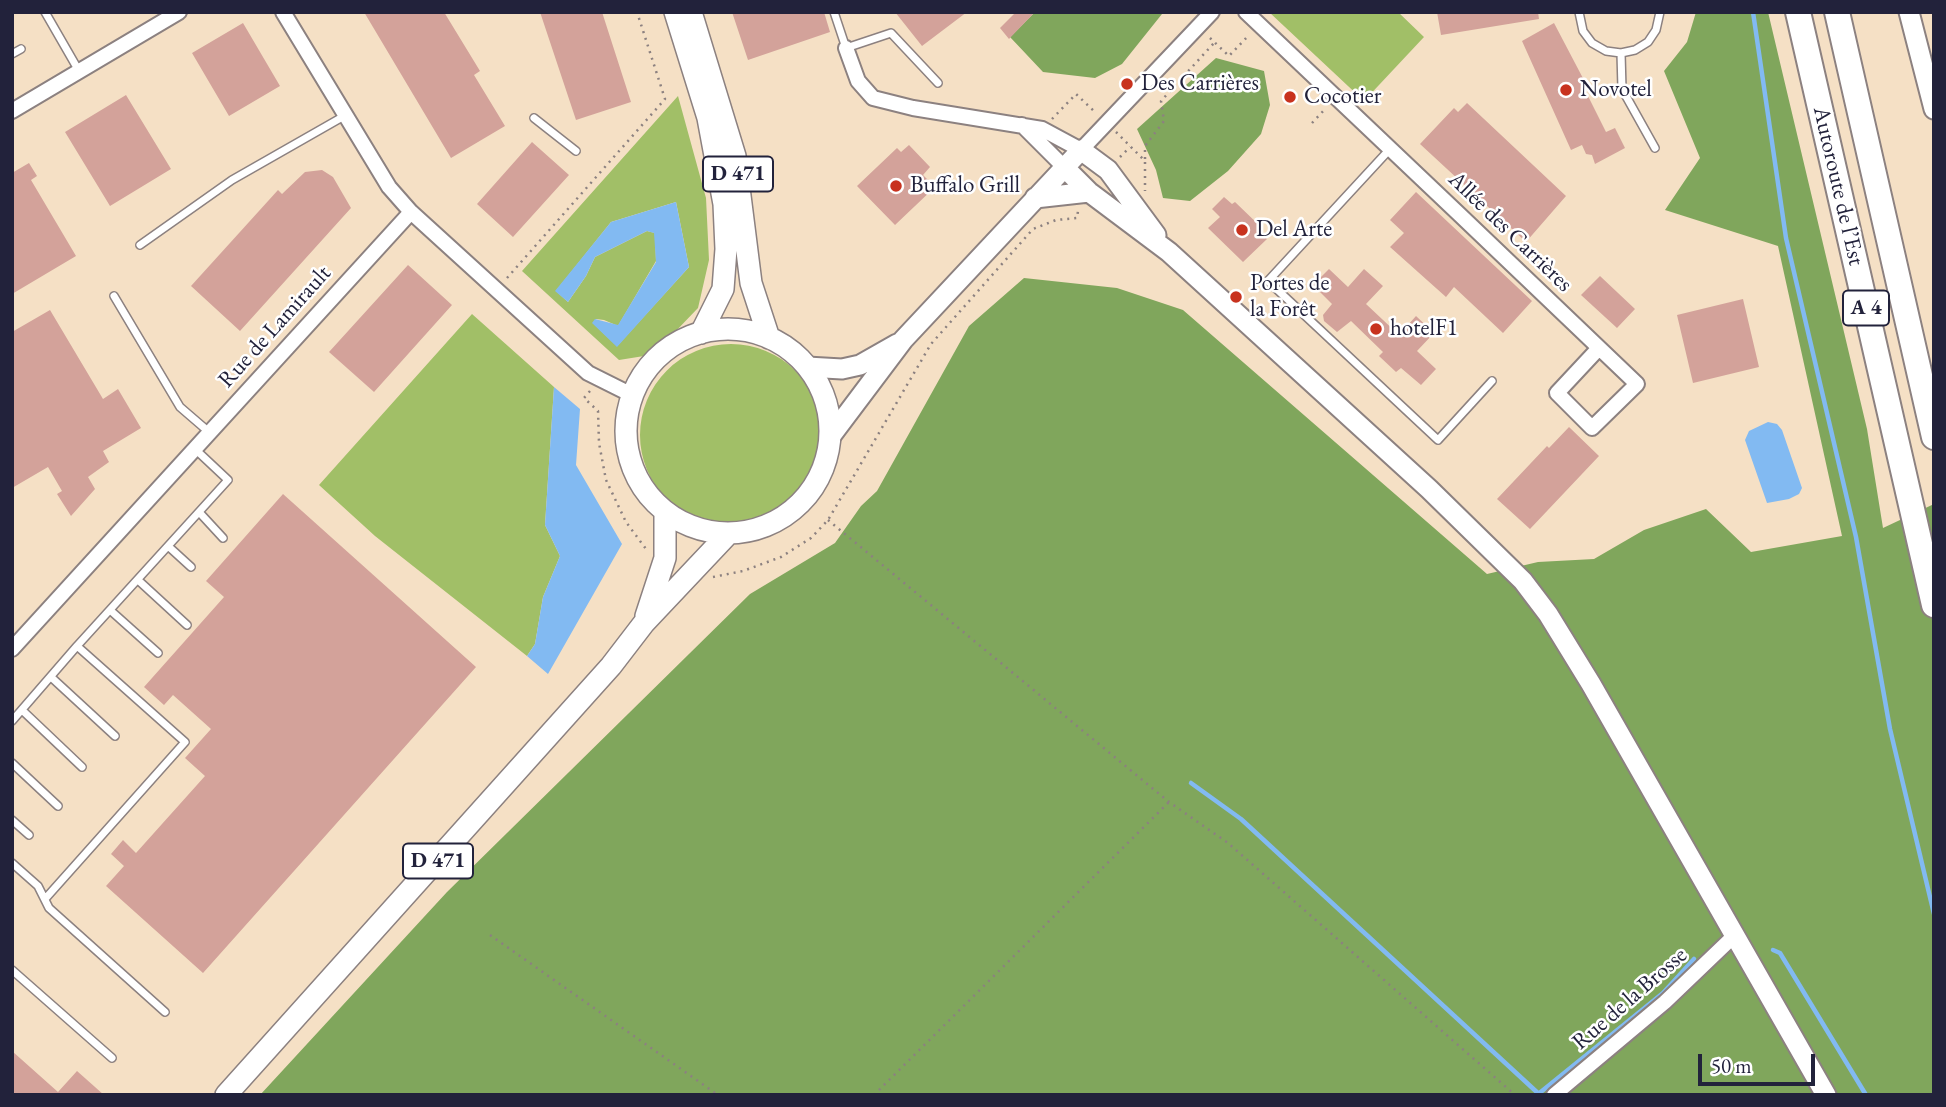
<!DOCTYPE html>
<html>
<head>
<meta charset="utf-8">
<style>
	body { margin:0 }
	#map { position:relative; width:1946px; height:1107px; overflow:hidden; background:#f5e0c5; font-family:"EB Garamond",serif }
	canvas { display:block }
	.frame { position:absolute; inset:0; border:14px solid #22223b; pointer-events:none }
	.scale { position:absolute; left:1698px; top:1054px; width:117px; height:32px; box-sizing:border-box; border:4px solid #22223b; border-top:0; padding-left:9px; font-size:21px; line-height:24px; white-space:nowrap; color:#22223b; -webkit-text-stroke:5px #fff; paint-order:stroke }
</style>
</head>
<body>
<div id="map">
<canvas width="1946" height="1107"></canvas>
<div class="frame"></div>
<div class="scale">50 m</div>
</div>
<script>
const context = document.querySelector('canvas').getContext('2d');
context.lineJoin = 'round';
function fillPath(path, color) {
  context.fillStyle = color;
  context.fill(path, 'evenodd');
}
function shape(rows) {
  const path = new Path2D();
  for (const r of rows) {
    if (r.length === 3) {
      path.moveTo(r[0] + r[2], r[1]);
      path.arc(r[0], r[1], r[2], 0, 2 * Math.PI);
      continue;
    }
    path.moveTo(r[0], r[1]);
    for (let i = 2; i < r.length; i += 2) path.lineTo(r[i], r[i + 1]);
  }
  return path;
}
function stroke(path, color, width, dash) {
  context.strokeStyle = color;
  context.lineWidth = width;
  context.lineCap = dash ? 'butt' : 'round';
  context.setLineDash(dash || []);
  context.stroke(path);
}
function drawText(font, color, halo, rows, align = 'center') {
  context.font = font + ' "EB Garamond",serif';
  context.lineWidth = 5;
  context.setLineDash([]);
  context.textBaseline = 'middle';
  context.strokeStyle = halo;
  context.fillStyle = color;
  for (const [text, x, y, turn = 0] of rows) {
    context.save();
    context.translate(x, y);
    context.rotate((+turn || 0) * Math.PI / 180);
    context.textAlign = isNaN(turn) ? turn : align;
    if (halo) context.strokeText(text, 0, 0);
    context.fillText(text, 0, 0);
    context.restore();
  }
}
fillPath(shape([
	[1269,12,1398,12,1424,37,1364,101],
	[678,96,706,198,709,260,698,308,674,333,644,356,619,360,522,271],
	[676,202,689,267,617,346,593,323,596,319,604,320,618,326,656,261,655,233,647,231,595,257,586,276,568,302,556,291,611,222],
	[472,314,554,387,545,525,560,556,543,597,535,644,527,656,375,536,319,485],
	[731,435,91]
]), '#a1bf67');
fillPath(shape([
	[1035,12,1162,12,1162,14,1122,64,1095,78,1043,72,1010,37],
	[1696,12,1768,12,1867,429,1883,528,1934,504,1934,1095,260,1095,447,892,750,594,835,543,861,506,877,491,969,326,1024,278,1117,288,1183,310,1487,574,1538,562,1594,559,1644,530,1706,509,1751,552,1842,536,1778,246,1665,210,1700,158,1664,71,1687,42],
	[1216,58,1264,71,1270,105,1261,134,1228,171,1190,201,1163,198,1156,170,1137,129]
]), '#80a65c');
fillPath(shape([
	[676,202,689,267,617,347,592,323,595,319,618,325,656,262,654,233,647,231,595,257,586,276,568,302,555,291,611,222],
	[554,387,580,409,576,465,622,544,548,674,527,656,535,644,543,597,560,556,545,525],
	[1768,422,1777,424,1782,430,1802,488,1799,494,1789,499,1767,503,1745,440,1749,431]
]), '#82baf2');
stroke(shape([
	[1753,12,1786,238,1856,537,1890,729,1934,914],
	[1191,783,1241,819,1540,1095],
	[1773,950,1780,953,1866,1095],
	[1537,1095,1663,993,1694,959]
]), '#82baf2', 4.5);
fillPath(shape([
	[364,12,444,12,480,71,474,75,505,126,451,158],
	[540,12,602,12,631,102,576,120],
	[732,12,824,12,830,32,748,60],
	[895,12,967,12,922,46],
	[1016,12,1035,12,1009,39,1000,28],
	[1437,12,1538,12,1539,19,1441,35],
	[243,23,280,86,229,116,192,53],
	[1554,23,1586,84,1583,86,1606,132,1615,128,1625,148,1595,164,1592,155,1586,154,1582,145,1571,150,1522,41],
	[126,95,171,169,110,206,65,132],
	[1467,103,1566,196,1526,242,1420,144,1454,108,1458,112],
	[532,142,569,175,513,237,477,204],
	[909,145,930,167,923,175,935,187,895,225,857,186,897,148,901,152],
	[29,163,37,176,31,180,76,256,12,294,12,173],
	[322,170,333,177,351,208,240,331,191,286,278,190,282,194,305,172],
	[1416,192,1532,301,1503,333,1454,287,1446,297,1390,247,1404,233,1390,220],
	[1224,197,1232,204,1235,202,1261,227,1258,231,1267,239,1243,262,1208,228,1220,217,1212,209],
	[408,265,452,305,374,392,329,352],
	[1329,269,1348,287,1364,269,1383,286,1366,304,1399,335,1416,316,1434,333,1417,351,1436,369,1421,385,1401,368,1396,372,1379,356,1383,352,1351,321,1337,332,1324,321,1323,315,1332,304,1313,285],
	[1600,276,1635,309,1617,328,1581,295],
	[1743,299,1759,367,1693,383,1677,315],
	[50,310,103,399,118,389,141,428,103,451,109,462,88,477,95,489,71,516,57,494,62,491,48,467,12,488,12,332],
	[1569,427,1599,456,1530,529,1497,499,1547,446,1549,448],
	[283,494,476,667,203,973,106,886,124,866,111,854,123,840,136,853,205,776,185,758,211,729,173,695,164,705,144,687,224,597,206,581],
	[12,1051,58,1092,77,1071,104,1095,12,1095]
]), '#d3a29a');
const service = shape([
	[45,12,79,71],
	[834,12,846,48,891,33,938,83],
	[1579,12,1583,31,1592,43,1606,51,1621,53,1635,50,1648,42,1656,30,1660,12],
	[1621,53,1622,89,1655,148],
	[12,54,21,49],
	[534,118,576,151],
	[1390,149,1268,281,1438,440,1492,381],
	[140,245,232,180,346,115],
	[114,296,180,407,209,432],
	[199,512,223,538],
	[168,546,191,567],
	[138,580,187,625],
	[110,610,158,653],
	[51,677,115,736],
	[22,710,82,767],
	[12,721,77,646],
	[12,763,58,806],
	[12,820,29,835],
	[12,863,38,886,49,908,165,1012],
	[45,899,185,742,77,646,228,480,195,449],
	[12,970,112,1058]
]);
const minor = shape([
	[283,12,389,187,411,212,588,373,632,395],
	[1246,12,1460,215,1637,384,1592,428,1557,393,1599,348],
	[846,48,858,81,873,98,913,108,1042,129,1081,150,1212,12],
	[12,111,179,12],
	[1022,125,1064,167],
	[12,649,411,212],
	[1554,1095,1665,1002,1735,935]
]);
const secondary = shape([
	[1909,12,1934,109],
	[1064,167,1089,192,1169,252,1429,489,1523,581,1548,614,1591,684,1826,1095],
	[1035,198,1089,192],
	[807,367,842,369,860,365,897,344],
	[830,437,903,340,1081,150,1108,170,1156,235]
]);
const primary = shape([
	[675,12,708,118,724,204,726,249,723,289,701,333],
	[691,12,735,156,751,283,769,338],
	[728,431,102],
	[646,616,665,558,665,512],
	[226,1095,611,666,644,623,728,534]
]);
const motorway = shape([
	[1798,12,1934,605],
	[1837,12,1934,437]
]);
stroke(service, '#8c8180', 10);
stroke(minor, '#8c8180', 18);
stroke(secondary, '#8c8180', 23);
stroke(primary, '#8c8180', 24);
stroke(motorway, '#8c8180', 28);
stroke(shape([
	[1210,38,1229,56,1249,35],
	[1052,119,1076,94,1096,113],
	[1312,123,1326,108],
	[1116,132,1145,161,1145,191],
	[1120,157,1130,147],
	[1145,159,1145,146,1164,121,1161,101,1214,43],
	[507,278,665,99,637,12],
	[590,391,584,398,598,411,599,443,606,480,626,522,646,549],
	[828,520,1169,802,1228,843,1515,1095],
	[713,577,743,571,781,557,811,538,828,520,931,344,1033,229,1056,220,1077,218,1078,211],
	[490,935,718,1095],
	[874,1095,1169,802]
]), '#8c8180', 2.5, [2, 5]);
stroke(service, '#fff', 7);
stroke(minor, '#fff', 14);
stroke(secondary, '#fff', 19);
stroke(primary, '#fff', 21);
stroke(motorway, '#fff', 24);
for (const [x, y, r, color] of [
	[1127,84,7,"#c8321e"],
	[1566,90,7,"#c8321e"],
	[1290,97,7,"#c8321e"],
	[896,186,7,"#c8321e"],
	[1242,230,7,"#c8321e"],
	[1236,297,7,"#c8321e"],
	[1376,329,7,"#c8321e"]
]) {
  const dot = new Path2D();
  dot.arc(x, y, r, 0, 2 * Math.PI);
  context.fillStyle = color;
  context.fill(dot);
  stroke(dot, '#fff', 2.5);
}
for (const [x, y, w] of [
	[738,174,70],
	[1866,308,46],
	[438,861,70]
]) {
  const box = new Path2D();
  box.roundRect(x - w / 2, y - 17.5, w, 35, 5);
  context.fillStyle = '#fff';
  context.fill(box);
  stroke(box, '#22223b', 2);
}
drawText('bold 21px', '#22223b', null, [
	["D 471",738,174],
	["A 4",1866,308],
	["D 471",438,861]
]);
drawText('23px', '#22223b', '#fff', [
	["Des Carrières",1141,84],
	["Novotel",1580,90],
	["Cocotier",1304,97],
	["Buffalo Grill",910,186],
	["Del Arte",1256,230],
	["Portes de",1250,284],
	["la Forêt",1250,310],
	["hotelF1",1390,329]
], 'left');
drawText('23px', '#22223b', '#fff', [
	["Autoroute de l’Est",1838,186,77],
	["Allée des Carrières",1510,232,44],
	["Rue de Lamirault",275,327,-48],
	["Rue de la Brosse",1630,999,-41]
]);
</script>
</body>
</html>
